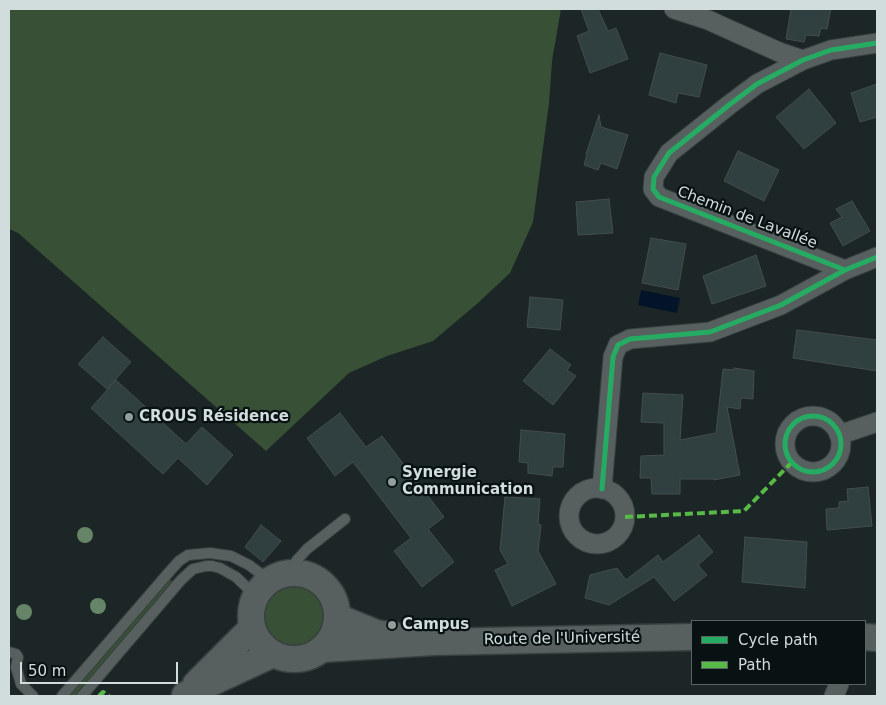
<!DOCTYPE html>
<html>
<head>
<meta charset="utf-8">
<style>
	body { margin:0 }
	#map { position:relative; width:886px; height:705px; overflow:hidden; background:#1c2626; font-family:"DejaVu Sans",sans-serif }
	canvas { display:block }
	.frame { position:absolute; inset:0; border:10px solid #d1dddd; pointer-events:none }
	.legend { position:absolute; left:691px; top:620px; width:175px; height:65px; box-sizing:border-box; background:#091212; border:1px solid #596363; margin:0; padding:6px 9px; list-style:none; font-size:15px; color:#d1dddd }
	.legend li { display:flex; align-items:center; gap:10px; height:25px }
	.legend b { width:25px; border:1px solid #596363 }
	.scale { position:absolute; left:20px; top:662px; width:158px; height:22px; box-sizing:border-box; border:2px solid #d1dddd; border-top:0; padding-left:6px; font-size:15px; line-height:18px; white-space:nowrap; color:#d1dddd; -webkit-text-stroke:4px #091212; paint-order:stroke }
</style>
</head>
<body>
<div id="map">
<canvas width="886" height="705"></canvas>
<div class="frame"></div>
<ul class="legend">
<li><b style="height:6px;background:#26ab63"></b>Cycle path</li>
<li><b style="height:6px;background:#58b947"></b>Path</li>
</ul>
<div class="scale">50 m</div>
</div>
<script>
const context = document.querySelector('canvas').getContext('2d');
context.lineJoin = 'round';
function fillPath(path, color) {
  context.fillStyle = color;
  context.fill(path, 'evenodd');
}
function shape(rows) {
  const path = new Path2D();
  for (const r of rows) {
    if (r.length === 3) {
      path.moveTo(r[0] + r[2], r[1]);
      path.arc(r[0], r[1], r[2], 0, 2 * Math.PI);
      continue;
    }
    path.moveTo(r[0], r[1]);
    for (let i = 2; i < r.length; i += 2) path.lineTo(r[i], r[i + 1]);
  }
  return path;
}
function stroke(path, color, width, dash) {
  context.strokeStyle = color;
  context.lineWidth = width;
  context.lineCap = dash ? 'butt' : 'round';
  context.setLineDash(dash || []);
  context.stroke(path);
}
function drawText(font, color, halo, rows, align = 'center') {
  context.font = font + ' "DejaVu Sans",sans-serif';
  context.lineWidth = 4.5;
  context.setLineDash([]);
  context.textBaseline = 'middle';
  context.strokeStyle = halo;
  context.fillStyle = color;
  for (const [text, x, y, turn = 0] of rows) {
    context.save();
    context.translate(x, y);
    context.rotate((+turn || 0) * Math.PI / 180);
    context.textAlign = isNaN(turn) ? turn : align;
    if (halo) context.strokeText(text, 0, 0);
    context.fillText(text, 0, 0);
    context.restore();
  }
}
fillPath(shape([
	[9,9,561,9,552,61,549,103,533,222,510,273,478,303,433,341,387,356,349,373,266,451,18,233,9,229],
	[169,579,173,582,76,696,68,696],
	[293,616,35]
]), '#385036');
fillPath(shape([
	[641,290,680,298,677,313,638,305]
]), '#031429');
const building = shape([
	[581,9,598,9,608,31,616,28,628,59,590,73,577,36,589,31,581,9],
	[791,9,831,9,827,29,821,28,819,36,806,35,804,42,786,39,791,9],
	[660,53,707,65,699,97,678,93,676,103,649,95,660,53],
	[877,84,877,117,860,122,851,93,877,84],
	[809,89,836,123,804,149,776,117,809,89],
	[599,115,601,127,628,135,617,169,601,163,598,170,584,165,587,154,586,154,599,115],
	[738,151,779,170,764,201,724,181,738,151],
	[609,199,613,233,578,235,576,202,609,199],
	[852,201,870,231,843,246,830,223,842,217,836,209,852,201],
	[651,238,686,244,678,290,642,283,651,238],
	[756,255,766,286,712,304,703,276,756,255],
	[530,297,563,300,560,330,527,327,530,297],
	[797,330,877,340,877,371,793,358,797,330],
	[103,337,131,362,107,389,78,364,103,337],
	[550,349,571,365,567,370,576,376,553,405,523,381,550,349],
	[734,368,754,371,753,399,741,398,740,409,727,407,740,475,714,480,713,479,680,479,680,494,652,494,651,478,640,478,641,456,664,455,664,423,641,422,643,393,683,395,680,440,716,433,723,369,734,370,734,368],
	[116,380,186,444,202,427,233,455,207,485,178,458,163,474,91,408,116,380],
	[340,413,366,447,382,436,444,517,428,529,454,562,422,587,394,551,411,538,353,462,335,476,307,438,340,413],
	[521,430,565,434,563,467,553,467,552,476,528,473,528,463,519,462,521,430],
	[868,487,872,526,827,530,826,509,839,508,839,502,848,501,847,489,868,487],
	[505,497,540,499,538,524,541,525,538,551,556,584,512,606,495,570,508,564,500,550,505,497],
	[261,525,281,541,263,562,245,547,261,525],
	[699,535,713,552,698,565,707,575,674,601,654,577,609,605,585,598,590,575,617,568,626,580,658,555,663,562,699,535],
	[745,537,807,542,805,588,742,582,745,537]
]);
fillPath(building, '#303f40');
stroke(building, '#444d4e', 1);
const service = shape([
	[289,573,297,560,307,549,345,519],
	[9,652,16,654,18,657,16,667,21,684,33,696],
	[62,696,170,571,179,561,188,555,210,553,231,556,249,565,269,580],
	[82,696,181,580,193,569,206,566,212,566,220,568,236,577,255,595]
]);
const minor = shape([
	[674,9,708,20,779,52,803,60],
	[845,270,659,197,653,189,654,177,669,153,729,105,757,84,803,60,831,50,877,43],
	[813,444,28],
	[839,435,877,422],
	[597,516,28],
	[602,489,613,357,618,345,630,339,710,332,781,305,845,270,877,257],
	[834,696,839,684]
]);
const secondary = shape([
	[294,616,43],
	[337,617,376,633,397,636],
	[865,637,877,638],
	[322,649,433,642,692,637],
	[196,684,252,628],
	[185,695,273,654]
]);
stroke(service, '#374040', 12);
stroke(minor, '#374040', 21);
stroke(secondary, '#374040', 29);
stroke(service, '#575f5f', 10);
stroke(minor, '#575f5f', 19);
stroke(secondary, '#575f5f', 26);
stroke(shape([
	[625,517,744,511,792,462],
	[99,696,103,692,109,696]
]), '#58b947', 4, [8, 4]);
stroke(shape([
	[845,270,659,197,653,189,654,177,669,153,729,105,757,84,803,60,831,50,877,43],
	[813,444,28],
	[602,489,613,357,618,345,630,339,710,332,781,305,845,270,877,257]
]), '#26ab63', 5);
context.fillStyle = '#668467';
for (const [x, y] of [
	[85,535],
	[98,606],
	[24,612]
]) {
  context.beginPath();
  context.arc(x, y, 8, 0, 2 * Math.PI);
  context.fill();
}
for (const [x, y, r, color] of [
	[129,417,5,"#929d9d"],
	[392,482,5,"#929d9d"],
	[392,625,5,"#929d9d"]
]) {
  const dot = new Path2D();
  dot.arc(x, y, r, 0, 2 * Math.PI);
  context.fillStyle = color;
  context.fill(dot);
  stroke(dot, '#091212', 2);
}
drawText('15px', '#d1dddd', '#091212', [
	["Chemin de Lavallée",747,218,21],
	["Route de l'Université",562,639,-1]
]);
drawText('bold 15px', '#d1dddd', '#091212', [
	["CROUS Résidence",139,417],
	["Synergie",402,473],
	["Communication",402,490],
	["Campus",402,625]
], 'left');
</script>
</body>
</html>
